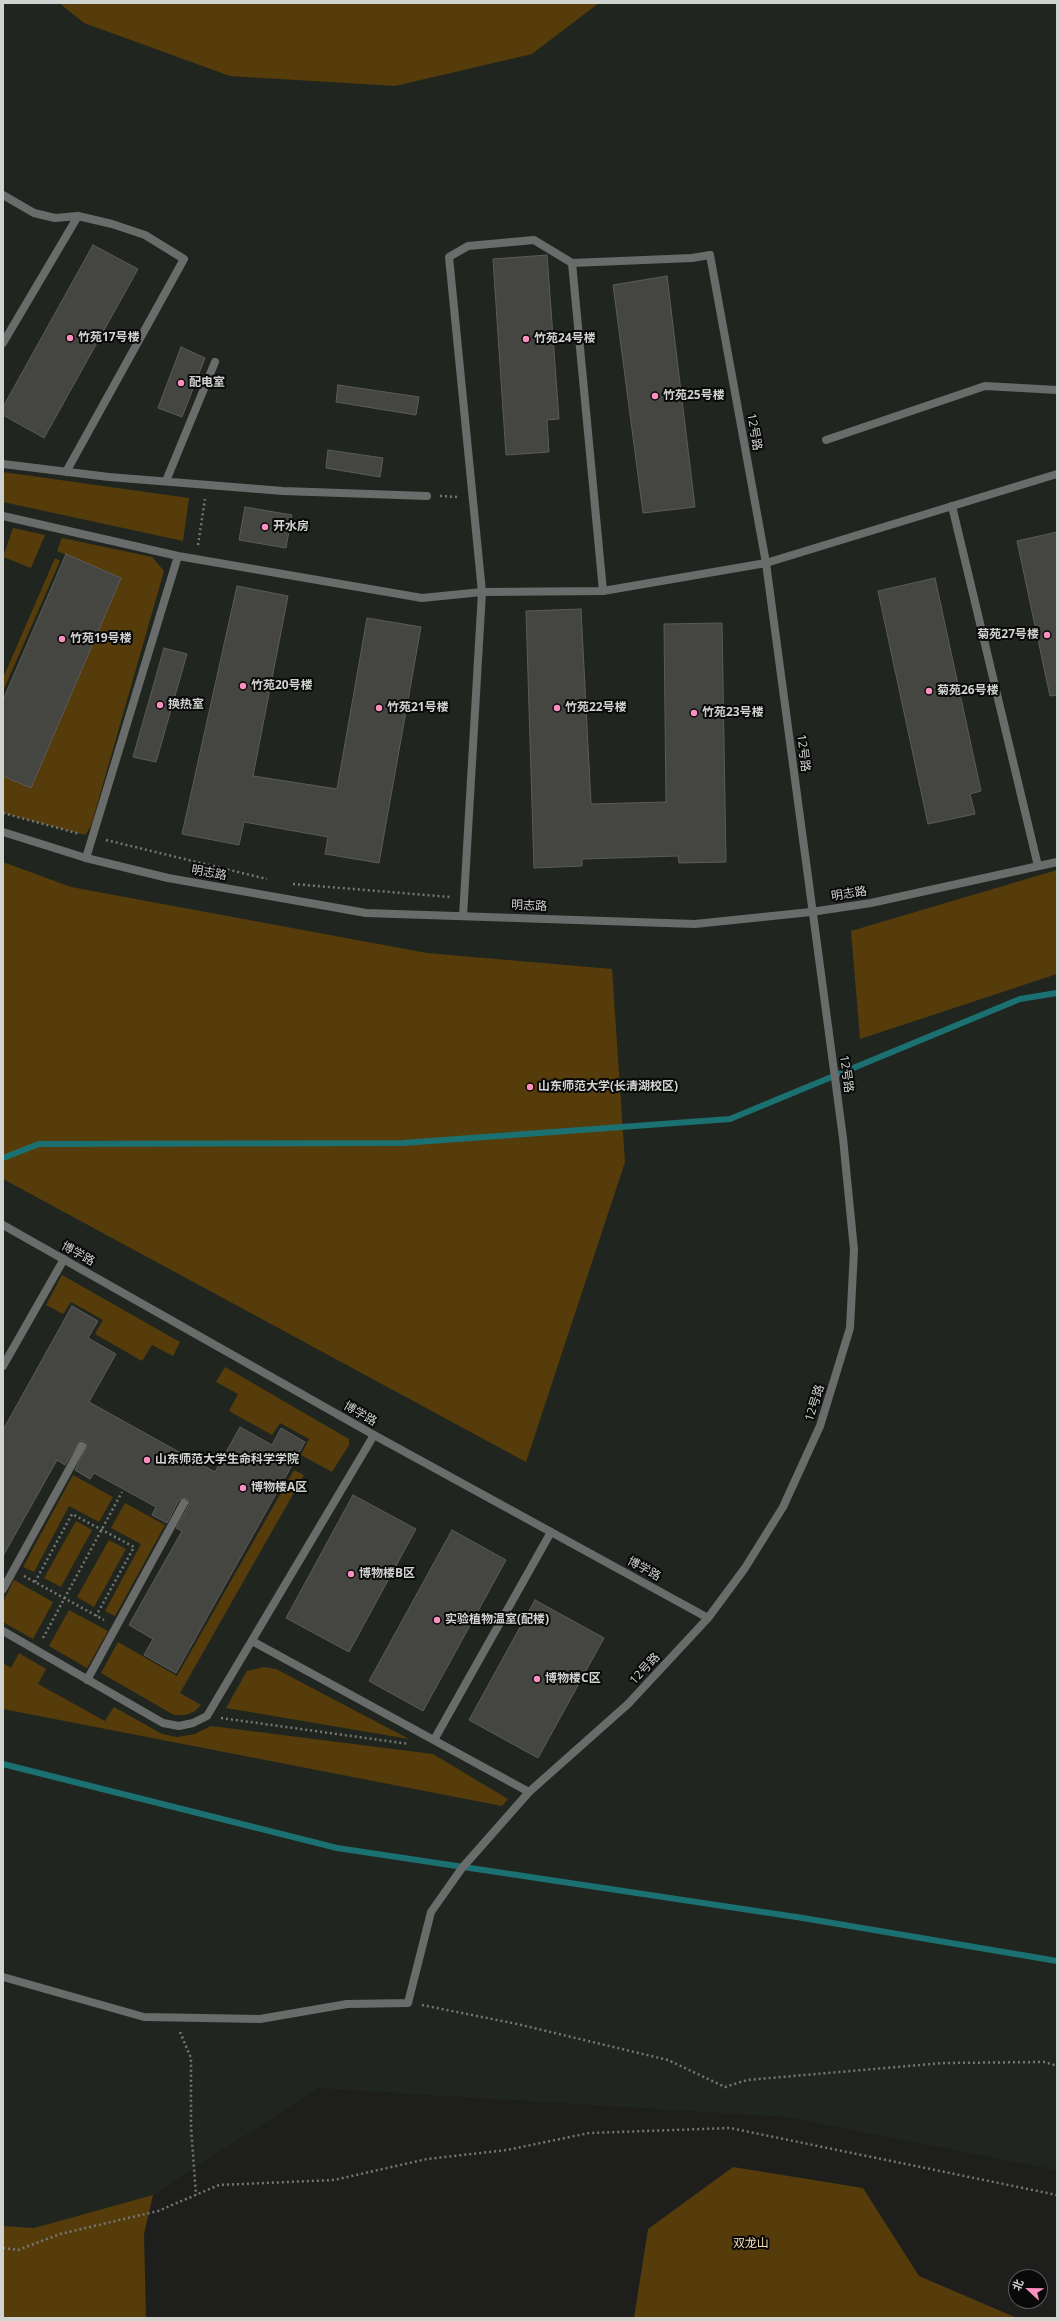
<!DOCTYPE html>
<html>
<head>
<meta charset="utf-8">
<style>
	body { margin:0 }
	#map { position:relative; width:1060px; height:2321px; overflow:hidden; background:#1e1f1d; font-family:"Open Sans","Noto Sans SC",sans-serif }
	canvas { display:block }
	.frame { position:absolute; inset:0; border:4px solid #d1d3d1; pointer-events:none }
	.north { position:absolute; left:1008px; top:2269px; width:40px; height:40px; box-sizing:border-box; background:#080908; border:1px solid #585a58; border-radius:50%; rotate:292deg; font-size:11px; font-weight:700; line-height:16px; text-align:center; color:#d1d3d1 }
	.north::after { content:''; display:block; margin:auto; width:14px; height:18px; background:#fc8fc1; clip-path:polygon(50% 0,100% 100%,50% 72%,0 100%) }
</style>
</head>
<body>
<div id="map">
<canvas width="1060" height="2321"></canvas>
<div class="frame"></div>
<div class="north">北</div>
</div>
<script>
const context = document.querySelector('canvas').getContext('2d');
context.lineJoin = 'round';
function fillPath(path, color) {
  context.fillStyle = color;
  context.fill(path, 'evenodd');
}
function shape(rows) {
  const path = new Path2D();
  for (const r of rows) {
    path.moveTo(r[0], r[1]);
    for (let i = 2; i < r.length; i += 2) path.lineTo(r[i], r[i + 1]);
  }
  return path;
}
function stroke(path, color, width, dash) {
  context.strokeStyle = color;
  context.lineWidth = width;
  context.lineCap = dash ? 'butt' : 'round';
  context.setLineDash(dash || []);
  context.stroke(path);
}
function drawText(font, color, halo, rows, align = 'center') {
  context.font = font + ' "Open Sans","Noto Sans SC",sans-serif';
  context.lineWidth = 4;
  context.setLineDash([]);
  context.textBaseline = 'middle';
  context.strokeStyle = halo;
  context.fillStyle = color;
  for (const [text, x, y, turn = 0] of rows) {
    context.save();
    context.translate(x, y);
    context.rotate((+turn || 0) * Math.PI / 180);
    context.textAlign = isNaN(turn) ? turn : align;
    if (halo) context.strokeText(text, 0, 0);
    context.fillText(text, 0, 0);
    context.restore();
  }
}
fillPath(shape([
	[3,3,59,3,84,23,532,54,599,3,1057,3,1057,2170,786,2117,318,2088,153,2195,34,2228,3,2226]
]), '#20261f');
fillPath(shape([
	[59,3,599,3,532,54,395,86,230,76,84,23],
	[3,472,189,498,183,541,3,502],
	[13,528,45,535,31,568,3,557],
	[62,538,152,557,164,571,91,826,85,835,3,813,3,776,31,788,121,578,57,551],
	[55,558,60,561,3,691,3,678],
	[3,862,71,887,427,953,612,969,625,1162,526,1462,3,1179],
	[1057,870,1057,974,860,1039,851,931],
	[62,1275,180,1342,173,1356,152,1345,142,1361,95,1334,103,1320,71,1302,63,1314,46,1305],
	[225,1367,349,1439,349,1445,332,1472,301,1455,309,1439,280,1423,272,1435,229,1411,238,1394,216,1382],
	[294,1470,304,1475,180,1693,201,1705,195,1711,186,1715,174,1715,101,1673,118,1642,177,1676],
	[73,1475,113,1497,99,1522,69,1506,34,1572,23,1567],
	[125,1503,165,1525,115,1616,105,1611,141,1544,111,1528],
	[76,1521,92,1530,61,1587,44,1578],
	[109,1540,126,1549,94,1607,77,1597],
	[14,1580,53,1602,33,1639,3,1622,3,1602],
	[69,1610,108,1631,87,1668,49,1646],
	[19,1653,46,1669,38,1684,105,1721,114,1707,162,1734,177,1737,195,1734,211,1726,433,1754,508,1799,502,1806,3,1709,3,1663,11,1668],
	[264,1667,276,1669,409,1739,226,1708,247,1671],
	[733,2167,863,2188,919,2276,1017,2318,634,2318,648,2229],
	[153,2195,144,2234,146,2318,3,2318,3,2226,34,2228]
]), '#553c0a');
stroke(shape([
	[3,1158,39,1144,403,1143,730,1119,1020,999,1057,993],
	[3,1764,337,1848,803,1918,1057,1961]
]), '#1b7072', 6);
const building = shape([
	[93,245,138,269,44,438,3,415,3,407,93,245],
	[547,255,559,419,547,420,549,452,506,455,493,259,547,255],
	[667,276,695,507,643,513,613,285,667,276],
	[181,347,205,358,182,417,158,408,181,347],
	[338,385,419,397,416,415,336,402,338,385],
	[328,450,383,458,380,477,326,468,328,450],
	[245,507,292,515,286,548,239,540,245,507],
	[1057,532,1057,695,1050,696,1017,541,1057,532],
	[66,554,121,578,31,788,3,776,3,700,66,554],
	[935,578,981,791,970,794,975,814,928,824,878,591,935,578],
	[237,586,288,596,253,776,337,789,367,618,421,627,379,863,325,854,328,837,244,822,239,845,182,834,237,586],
	[581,609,591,804,666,802,664,624,722,623,726,862,679,863,678,856,582,859,582,866,534,868,526,611,581,609],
	[164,648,187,654,156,762,133,757,164,648],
	[72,1306,98,1321,88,1338,116,1354,89,1402,215,1472,240,1427,272,1445,281,1428,305,1442,176,1673,144,1655,153,1639,129,1625,182,1531,176,1528,189,1505,187,1498,179,1500,167,1523,152,1515,156,1507,94,1473,90,1479,75,1470,87,1446,85,1441,80,1441,65,1465,57,1460,3,1556,3,1430,72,1306],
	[353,1495,416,1529,349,1652,286,1618,353,1495],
	[452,1530,506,1560,423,1711,369,1681,452,1530],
	[535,1600,604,1638,538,1758,469,1720,535,1600]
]);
fillPath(building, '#454542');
stroke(building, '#5b5b58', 1);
stroke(shape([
	[440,496,459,497],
	[198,545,205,499],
	[3,813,80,834],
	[106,840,267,879],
	[293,884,450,897],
	[24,1576,104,1620],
	[35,1582,72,1514,134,1547,96,1616],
	[43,1638,122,1492],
	[221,1718,409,1744],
	[422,2005,517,2024,668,2060,725,2087,747,2080,943,2063,1045,2062,1057,2066],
	[180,2032,191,2058,191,2127,196,2195],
	[3,2248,18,2250,60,2234,158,2211,219,2185,334,2180,427,2159,507,2150,589,2133,730,2128,1057,2195]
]), '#757775', 2.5, [2, 3]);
stroke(shape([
	[3,195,34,213,55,218,78,216,112,224,145,235,184,259,66,472],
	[572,263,603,591],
	[3,343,78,216],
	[826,440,985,386,1057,390],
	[3,464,109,477,283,491,427,496],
	[166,481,215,362],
	[952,506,1038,866],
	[3,516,178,556,422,598,482,592,603,591,766,563],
	[86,858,178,556],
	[463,916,482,592,449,257,468,246,534,240,572,263,692,258,710,255],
	[3,1366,64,1259],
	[3,1589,82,1446],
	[3,1631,163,1723,179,1726,193,1723,207,1716,374,1435],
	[87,1680,184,1503],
	[434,1740,551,1532],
	[3,1977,144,2017,260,2019,347,2004,408,2003,431,1912,462,1868,529,1792,252,1641]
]), '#6a6c6b', 8);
stroke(shape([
	[766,563,1057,474],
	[3,832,86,858,168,878,366,913,695,924,811,912,871,903,1057,862],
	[3,1225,374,1435,708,1618],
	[529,1792,628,1704,708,1618,745,1568,783,1507,820,1426,850,1328,854,1250,843,1138,766,563,710,255]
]), '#6a6c6b', 8);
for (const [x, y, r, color] of [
	[70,338,4,"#fc8fc1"],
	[526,339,4,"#fc8fc1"],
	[181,383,4,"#fc8fc1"],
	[655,396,4,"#fc8fc1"],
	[265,527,4,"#fc8fc1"],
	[1047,635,4,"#fc8fc1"],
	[62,639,4,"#fc8fc1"],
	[243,686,4,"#fc8fc1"],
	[929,691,4,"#fc8fc1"],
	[160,705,4,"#fc8fc1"],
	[379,708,4,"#fc8fc1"],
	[557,708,4,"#fc8fc1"],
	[694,713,4,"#fc8fc1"],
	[530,1087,4,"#fc8fc1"],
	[147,1460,4,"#fc8fc1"],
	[243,1488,4,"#fc8fc1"],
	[351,1574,4,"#fc8fc1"],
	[437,1620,4,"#fc8fc1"],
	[537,1679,4,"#fc8fc1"]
]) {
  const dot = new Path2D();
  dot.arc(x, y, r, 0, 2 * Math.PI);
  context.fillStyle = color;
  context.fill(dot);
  stroke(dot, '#080908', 1.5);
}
drawText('bold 12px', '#d1d3d1', '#080908', [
	["竹苑17号楼",78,338],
	["竹苑24号楼",534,339],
	["配电室",189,383],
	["竹苑25号楼",663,396],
	["开水房",273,527],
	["菊苑27号楼",1039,635,"right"],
	["竹苑19号楼",70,639],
	["竹苑20号楼",251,686],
	["菊苑26号楼",937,691],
	["换热室",168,705],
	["竹苑21号楼",387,708],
	["竹苑22号楼",565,708],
	["竹苑23号楼",702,713],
	["山东师范大学(长清湖校区)",538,1087],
	["山东师范大学生命科学学院",155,1460],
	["博物楼A区",251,1488],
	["博物楼B区",359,1574],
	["实验植物温室(配楼)",445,1620],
	["博物楼C区",545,1679]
], 'left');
drawText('12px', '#d1d3d1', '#080908', [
	["12号路",754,432,80],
	["12号路",803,753,83],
	["明志路",209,873,10],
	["明志路",849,894,-9],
	["明志路",529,906,2],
	["12号路",846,1074,82],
	["博学路",78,1254,29],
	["12号路",815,1403,-72],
	["博学路",360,1414,30],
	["博学路",644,1569,29],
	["12号路",645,1669,-47]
]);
drawText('12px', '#f9deb3', '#080908', [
	["双龙山",751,2244]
]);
</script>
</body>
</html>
